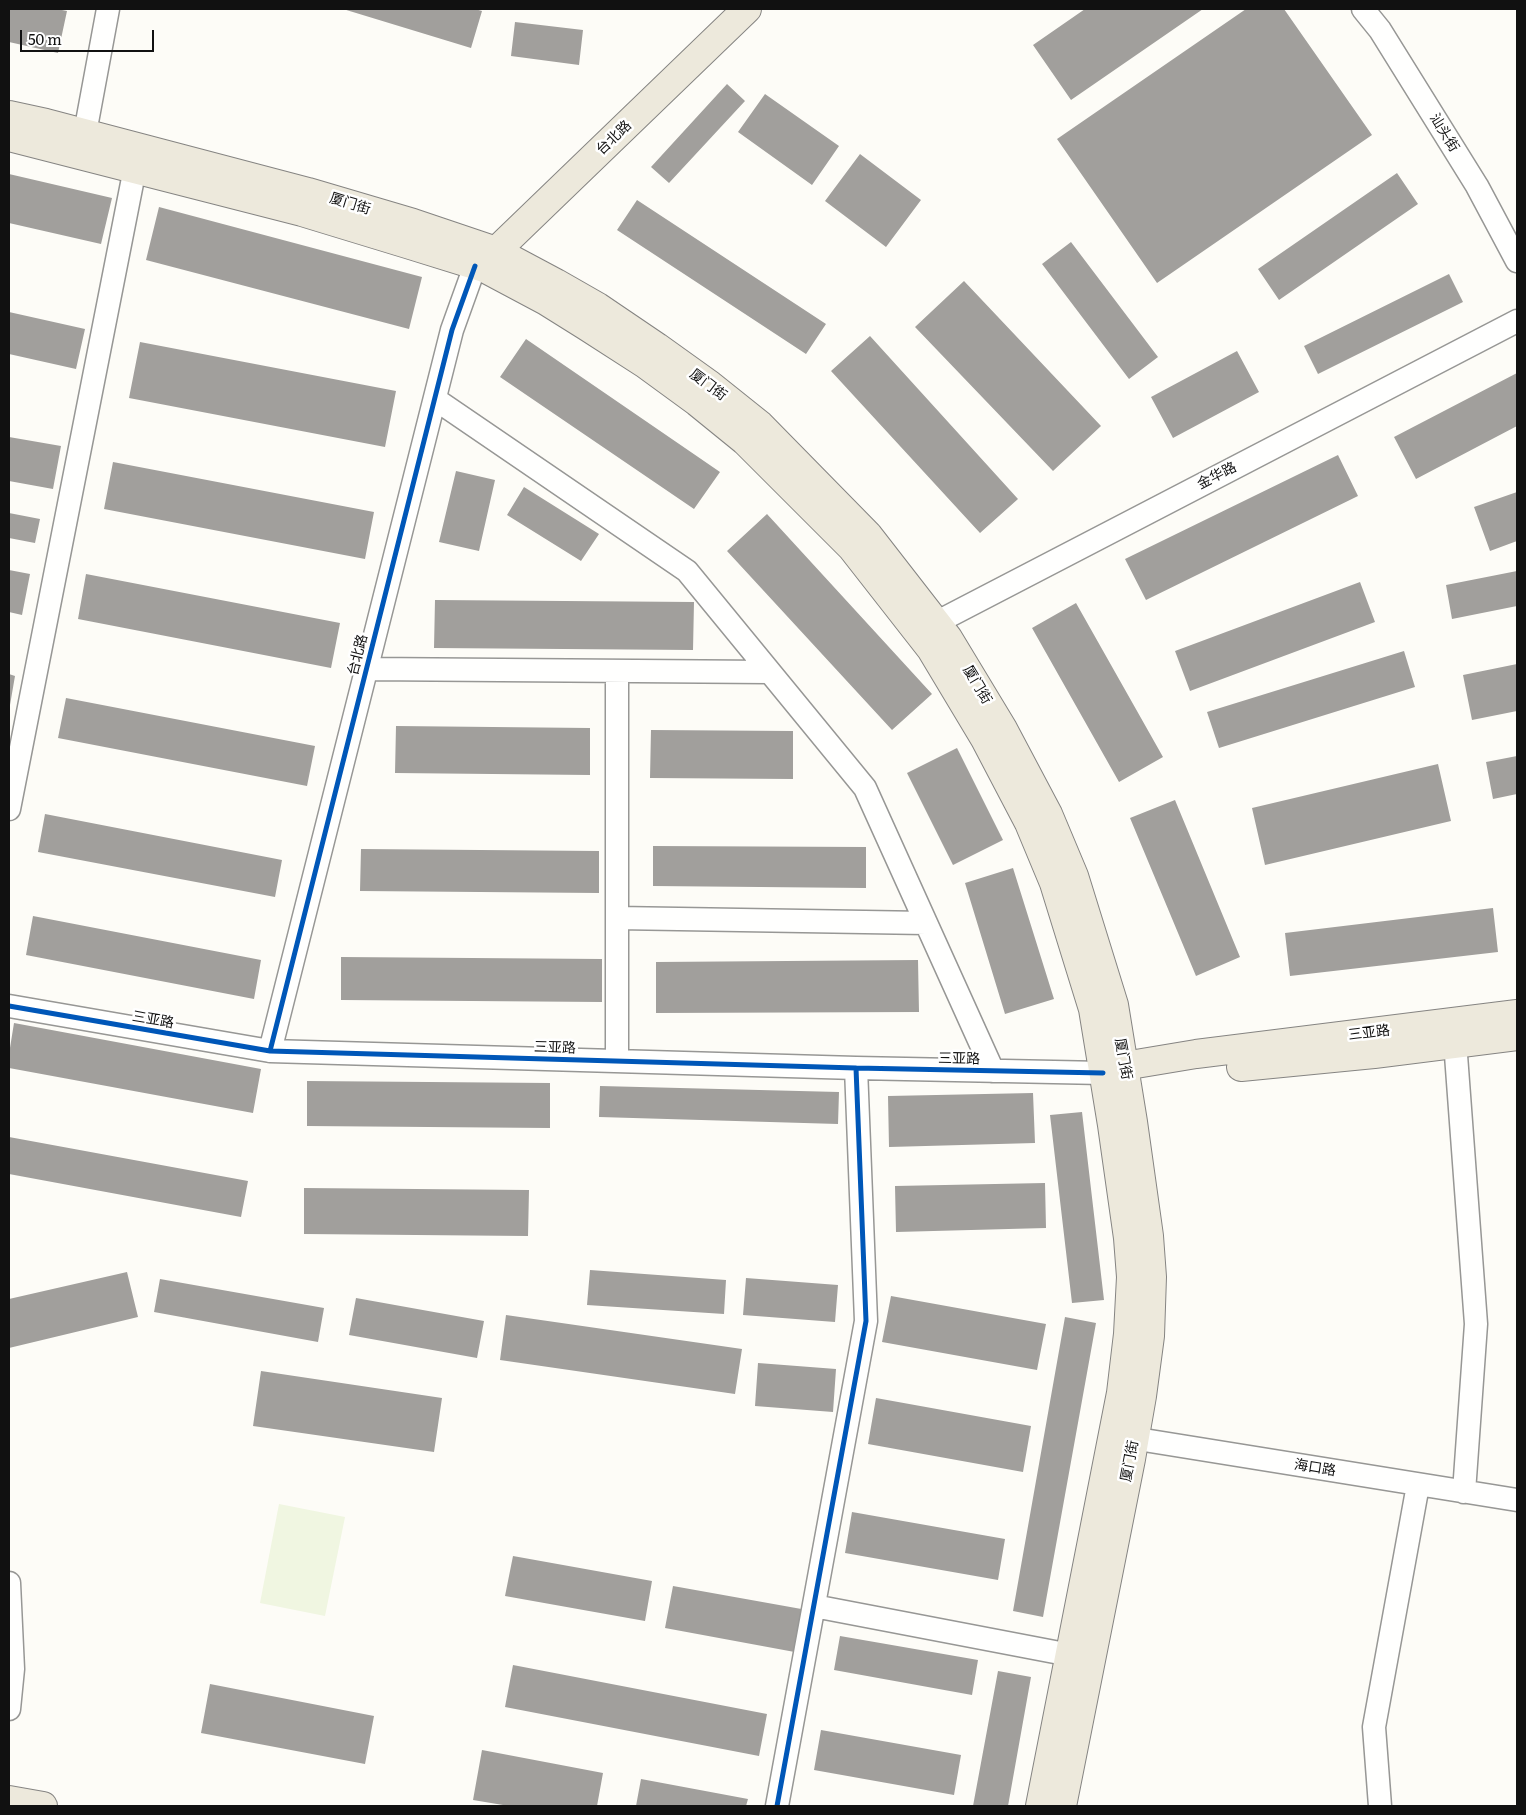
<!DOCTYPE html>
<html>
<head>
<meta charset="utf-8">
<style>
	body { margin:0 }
	#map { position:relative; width:1526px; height:1815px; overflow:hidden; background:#fdfcf7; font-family:Literata,serif }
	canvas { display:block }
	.frame { position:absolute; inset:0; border:10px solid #111; pointer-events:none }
	.scale { position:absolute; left:20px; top:30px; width:134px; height:22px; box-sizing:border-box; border:2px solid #111; border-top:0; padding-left:6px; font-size:15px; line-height:18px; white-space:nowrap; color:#111; -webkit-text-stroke:4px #fff; paint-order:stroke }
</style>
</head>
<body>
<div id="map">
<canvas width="1526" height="1815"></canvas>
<div class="frame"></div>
<div class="scale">50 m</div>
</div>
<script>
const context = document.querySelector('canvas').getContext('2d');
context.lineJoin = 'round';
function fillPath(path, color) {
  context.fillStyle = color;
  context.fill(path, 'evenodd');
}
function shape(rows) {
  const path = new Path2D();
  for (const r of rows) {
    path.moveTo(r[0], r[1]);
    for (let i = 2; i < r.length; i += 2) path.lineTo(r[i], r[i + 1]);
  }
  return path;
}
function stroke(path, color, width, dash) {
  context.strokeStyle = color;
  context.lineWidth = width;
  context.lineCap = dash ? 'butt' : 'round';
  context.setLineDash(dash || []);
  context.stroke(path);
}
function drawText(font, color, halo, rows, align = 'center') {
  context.font = font + ' Literata,"Noto Sans SC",serif';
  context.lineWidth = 5;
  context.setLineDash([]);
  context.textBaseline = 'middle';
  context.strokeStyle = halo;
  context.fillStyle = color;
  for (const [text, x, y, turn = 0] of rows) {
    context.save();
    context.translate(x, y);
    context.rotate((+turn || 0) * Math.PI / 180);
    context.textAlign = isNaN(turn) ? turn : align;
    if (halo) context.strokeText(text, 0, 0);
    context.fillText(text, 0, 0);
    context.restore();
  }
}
fillPath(shape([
	[279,1504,345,1517,325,1616,260,1603]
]), '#f0f6e1');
fillPath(shape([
	[9,9,57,9,67,11,58,53,9,42],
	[343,9,475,9,482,11,471,48],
	[1085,9,1203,9,1071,100,1033,45],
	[1246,9,1284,9,1372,135,1157,283,1057,139],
	[515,22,583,30,579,65,511,56],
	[727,84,745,101,669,183,651,167],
	[765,94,839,146,812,185,738,132],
	[860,154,921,200,886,247,825,201],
	[1397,173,1418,204,1279,300,1258,269],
	[9,174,112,198,101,244,9,223],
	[637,200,826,324,806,354,617,230],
	[159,207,422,277,409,329,146,260],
	[1071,242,1158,357,1129,379,1042,264],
	[1449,274,1463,302,1318,374,1304,346],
	[964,281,1101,426,1053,471,915,327],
	[9,312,85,329,76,369,9,354],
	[870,336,1018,499,980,533,831,371],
	[526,339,720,472,694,509,500,377],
	[140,342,396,391,385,447,129,398],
	[1237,351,1259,392,1173,438,1151,397],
	[1517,373,1517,426,1416,479,1394,437],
	[9,437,61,446,53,489,9,481],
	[1338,455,1358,496,1146,600,1125,559],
	[113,462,374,512,365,559,104,509],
	[456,471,495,480,479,551,439,542],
	[524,487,599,534,581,561,507,515],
	[1517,492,1517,541,1490,551,1474,507],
	[9,513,40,519,35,543,9,538],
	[767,514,932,694,892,730,727,551],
	[9,570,30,574,22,615,9,612],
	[1517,571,1517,606,1452,619,1446,585],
	[86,574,340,623,331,668,78,619],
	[1360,582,1375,622,1190,691,1175,651],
	[435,600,694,602,693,650,434,648],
	[1076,603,1163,757,1119,782,1032,628],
	[1404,651,1415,687,1219,748,1207,712],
	[1517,664,1517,711,1472,720,1463,675],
	[9,674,15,676,10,705,9,705],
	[66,698,315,746,307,786,58,738],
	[396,726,590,728,590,775,395,773],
	[651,730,793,731,793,779,650,778],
	[957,748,1003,840,953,865,907,773],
	[1517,756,1517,794,1493,799,1486,762],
	[1438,764,1451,821,1265,865,1252,808],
	[1175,800,1240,957,1196,976,1130,818],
	[45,814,282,860,275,897,38,852],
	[653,846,866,847,866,888,653,886],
	[361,849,599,851,599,893,360,891],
	[1013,868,1054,999,1005,1014,965,883],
	[1493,908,1498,952,1290,976,1285,933],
	[33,916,261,960,254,999,26,955],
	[341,957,602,959,602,1002,341,1000],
	[918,960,919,1012,656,1013,656,962],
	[14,1023,261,1069,253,1113,9,1068,9,1054],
	[307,1081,550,1083,550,1128,307,1126],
	[600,1086,839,1092,838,1124,599,1117],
	[1033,1093,1035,1143,889,1147,888,1096],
	[1082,1112,1104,1300,1072,1303,1050,1115],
	[9,1137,248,1181,241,1217,9,1174],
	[1045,1183,1046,1228,896,1232,895,1186],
	[304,1188,529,1190,528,1236,304,1234],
	[590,1270,726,1280,724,1314,587,1305],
	[127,1272,138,1317,9,1348,9,1299],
	[746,1278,838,1285,835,1322,743,1315],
	[160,1279,324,1308,318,1342,154,1312],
	[891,1296,1046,1324,1037,1370,882,1342],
	[356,1298,484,1321,477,1358,349,1335],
	[506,1315,742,1349,735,1394,500,1360],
	[1065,1317,1096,1323,1043,1617,1013,1611],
	[758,1363,836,1369,833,1412,755,1406],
	[261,1371,442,1398,434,1452,253,1426],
	[876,1398,1031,1426,1023,1472,868,1444],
	[852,1512,1005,1539,998,1580,845,1553],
	[513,1556,652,1581,645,1621,505,1596],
	[673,1586,807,1610,800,1653,665,1628],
	[840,1636,978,1660,972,1695,834,1670],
	[513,1665,767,1714,759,1756,505,1707],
	[998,1671,1031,1677,1008,1806,973,1806],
	[210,1684,374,1716,365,1764,201,1733],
	[821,1730,961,1755,954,1795,814,1770],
	[482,1750,603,1773,597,1806,509,1806,473,1800],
	[641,1779,748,1799,746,1806,636,1806]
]), '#a19f9c');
const minor = shape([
	[1363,9,1380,30,1477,186,1517,261],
	[77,147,85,133,108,9],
	[435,399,687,571,865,788,993,1071],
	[922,630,1517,321],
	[367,669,769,672],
	[9,809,135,168],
	[617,918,926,923],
	[9,1006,270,1051,856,1068,1103,1073],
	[1454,1028,1476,1324,1464,1492],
	[270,1051,452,330,475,266],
	[617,1061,617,671],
	[1119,1436,1517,1500],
	[9,1583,13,1669,9,1709],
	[814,1606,1086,1658],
	[777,1806,866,1321,856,1068],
	[1380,1806,1374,1727,1418,1485]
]);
const major = shape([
	[9,115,46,123,308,192,413,223,496,251,556,283,598,307,657,347,710,385,760,425,868,535,948,638,1003,729,1048,814,1074,876,1114,1005,1133,1122,1149,1236,1152,1277,1150,1336,1142,1396,1131,1459,1062,1806],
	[9,137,302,212,407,244,484,268,546,301,586,326,645,364,697,402,745,441,852,548,931,649,985,739,1029,823,1054,883,1093,1009,1112,1125,1128,1238,1131,1277,1128,1334,1121,1393,1040,1806],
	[486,265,496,251,747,9],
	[1241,1067,1374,1054,1517,1036],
	[1107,1071,1124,1066,1196,1054,1517,1014],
	[9,1800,43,1806]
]);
stroke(minor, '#979795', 25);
stroke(major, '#858482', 30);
stroke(minor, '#fffffe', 22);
stroke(major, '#ede9dc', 28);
stroke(shape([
	[9,1006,270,1051,856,1068,1103,1073],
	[270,1051,452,330,475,266],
	[777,1806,866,1321,856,1068]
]), '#0057b8', 5);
drawText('14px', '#111', '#fff', [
	["汕头街",1444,133,58],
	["台北路",614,138,-44],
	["厦门街",350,204,17],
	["厦门街",708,385,37],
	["金华路",1217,476,-27],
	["台北路",358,655,-76],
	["厦门街",977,685,59],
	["三亚路",153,1020,10],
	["三亚路",1369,1033,-7],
	["三亚路",555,1048,2],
	["三亚路",959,1059,1],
	["厦门街",1123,1059,80],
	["厦门街",1130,1461,-79],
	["海口路",1315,1468,9]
]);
</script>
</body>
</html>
